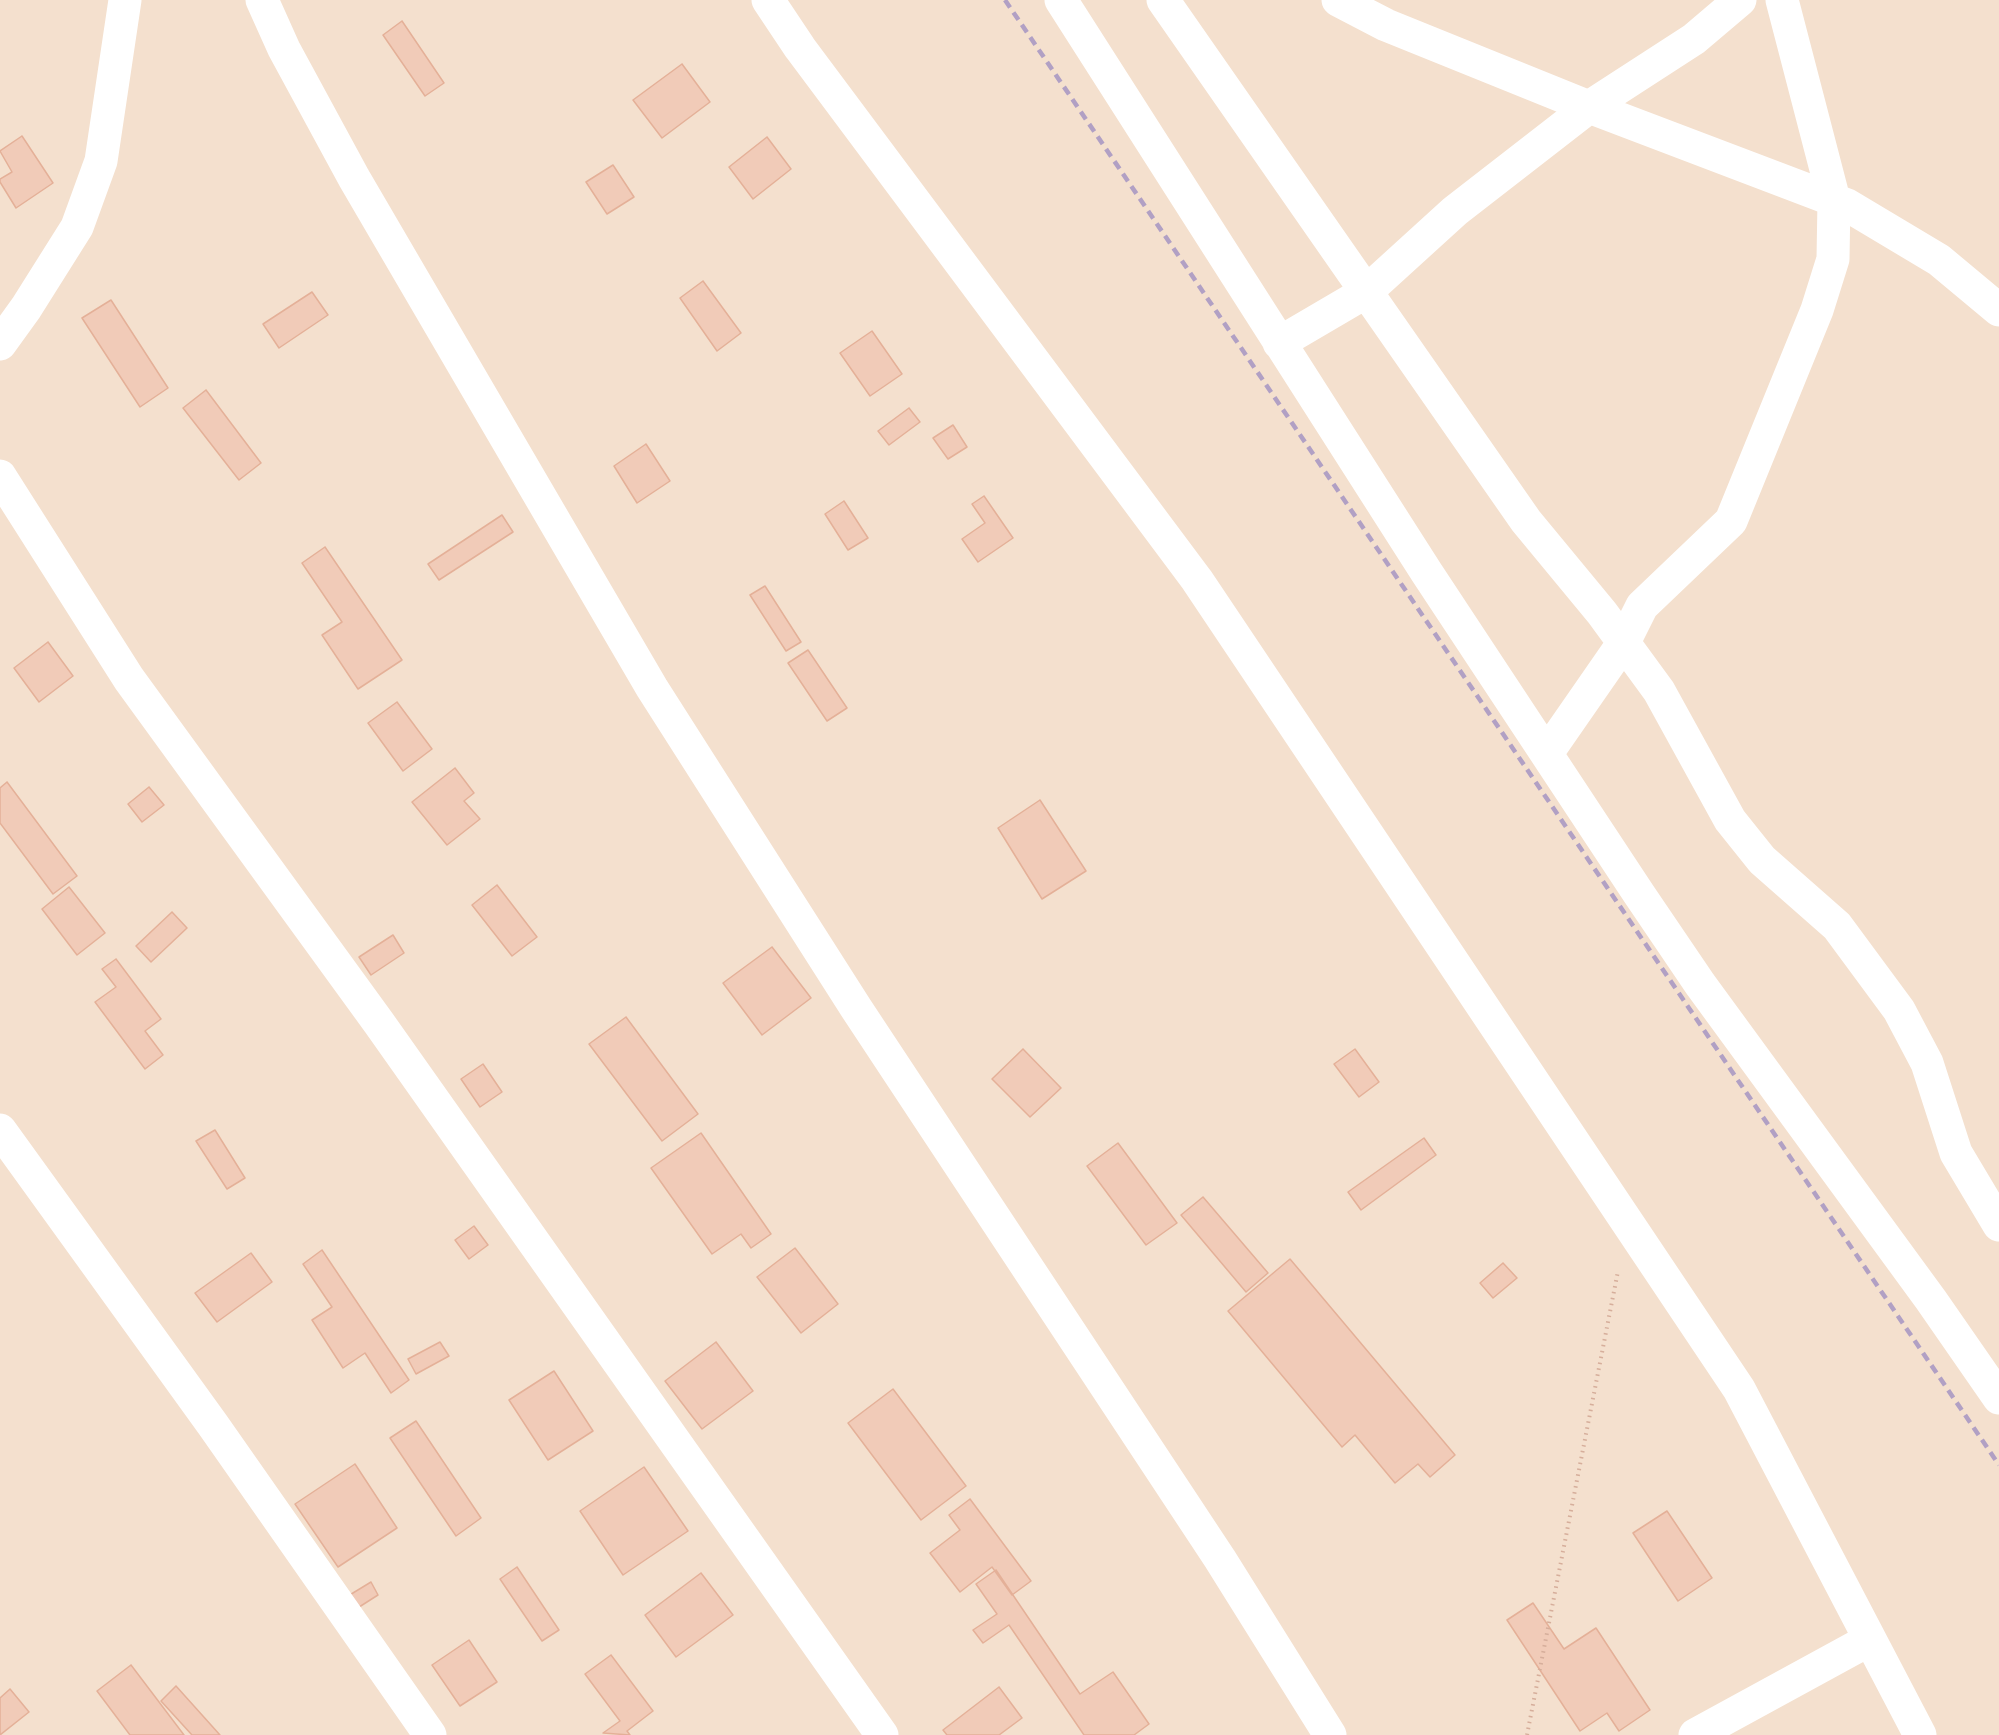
<!DOCTYPE html>
<html>
<head>
<meta charset="utf-8">
<style>
	body { margin:0 }
	canvas { display:block; background:#fcefe0 }
</style>
</head>
<body>
<canvas width="1999" height="1735"></canvas>
<script>
const context = document.querySelector('canvas').getContext('2d');
context.lineJoin = 'round';
function fillPath(path, color) {
  context.fillStyle = color;
  context.fill(path, 'evenodd');
}
function shape(rows) {
  const path = new Path2D();
  for (const r of rows) {
    path.moveTo(r[0], r[1]);
    for (let i = 2; i < r.length; i += 2) path.lineTo(r[i], r[i + 1]);
  }
  return path;
}
function stroke(path, color, width, dash) {
  context.strokeStyle = color;
  context.lineWidth = width;
  context.lineCap = dash ? 'butt' : 'round';
  context.setLineDash(dash || []);
  context.stroke(path);
}
fillPath(shape([
	[0,0,1999,0,1999,1735,0,1735]
]), '#f4e0ce');
const building = shape([
	[402,21,444,83,425,96,383,35,402,21],
	[682,64,710,102,662,138,633,100,682,64],
	[22,136,53,183,16,208,0,182,0,179,12,172,0,151,22,136],
	[767,137,791,169,753,199,729,167,767,137],
	[613,165,634,197,607,214,586,182,613,165],
	[703,281,741,333,717,351,680,298,703,281],
	[312,292,328,315,279,348,263,324,312,292],
	[111,300,168,388,140,407,82,318,111,300],
	[872,331,902,374,870,396,840,353,872,331],
	[206,390,261,463,239,480,183,408,206,390],
	[909,408,920,422,889,445,878,431,909,408],
	[953,425,967,447,948,459,933,438,953,425],
	[646,444,670,481,637,503,614,466,646,444],
	[984,496,1013,538,978,562,962,539,985,523,972,504,984,496],
	[844,501,868,538,848,550,825,514,844,501],
	[502,515,513,532,439,580,428,564,502,515],
	[325,547,402,660,358,689,322,635,342,622,302,563,325,547],
	[765,586,801,642,786,651,750,595,765,586],
	[48,642,73,676,39,702,14,668,48,642],
	[808,650,847,708,827,721,788,663,808,650],
	[397,702,432,749,403,771,368,723,397,702],
	[455,768,474,793,464,801,480,819,447,845,412,802,455,768],
	[7,782,77,876,53,894,0,823,0,788,7,782],
	[149,787,164,805,142,822,128,804,149,787],
	[1040,800,1086,871,1042,899,998,828,1040,800],
	[497,885,537,937,512,956,472,905,497,885],
	[69,887,105,933,77,955,42,909,69,887],
	[172,912,187,928,151,962,136,946,172,912],
	[393,935,404,953,371,975,359,957,393,935],
	[772,947,811,998,762,1035,723,983,772,947],
	[116,959,161,1019,145,1031,163,1055,145,1069,95,1002,116,987,102,969,116,959],
	[626,1017,698,1114,662,1141,589,1044,626,1017],
	[1023,1049,1061,1088,1030,1117,992,1079,1023,1049],
	[1355,1049,1379,1082,1359,1097,1334,1064,1355,1049],
	[483,1064,502,1092,480,1107,461,1079,483,1064],
	[215,1130,245,1178,227,1189,196,1141,215,1130],
	[701,1133,771,1234,751,1248,741,1234,712,1254,651,1168,701,1133],
	[1424,1138,1436,1155,1361,1210,1348,1192,1424,1138],
	[1118,1143,1177,1223,1146,1245,1087,1166,1118,1143],
	[1203,1197,1268,1273,1246,1292,1181,1215,1203,1197],
	[474,1226,488,1245,469,1259,455,1240,474,1226],
	[795,1248,838,1304,801,1333,757,1277,795,1248],
	[322,1250,409,1380,391,1393,365,1353,343,1368,312,1320,332,1307,303,1264,322,1250],
	[251,1253,272,1282,217,1322,195,1293,251,1253],
	[1290,1259,1455,1455,1430,1477,1418,1464,1395,1483,1355,1435,1342,1447,1228,1311,1290,1259],
	[1503,1263,1517,1278,1493,1298,1480,1283,1503,1263],
	[440,1342,449,1356,416,1374,408,1359,440,1342],
	[716,1342,753,1391,702,1429,665,1381,716,1342],
	[554,1371,593,1431,548,1460,509,1400,554,1371],
	[893,1389,966,1486,921,1520,848,1423,893,1389],
	[416,1421,481,1518,456,1536,390,1438,416,1421],
	[355,1464,397,1528,338,1567,295,1504,355,1464],
	[644,1467,688,1531,623,1575,580,1511,644,1467],
	[970,1499,1031,1581,1012,1595,992,1567,960,1592,930,1553,960,1530,949,1515,970,1499],
	[1667,1511,1712,1578,1678,1601,1633,1533,1667,1511],
	[517,1567,559,1630,542,1641,500,1579,517,1567],
	[996,1570,1080,1694,1113,1672,1149,1724,1134,1735,1084,1735,1009,1625,983,1643,973,1630,997,1614,976,1584,996,1570],
	[701,1573,733,1615,676,1657,645,1615,701,1573],
	[371,1582,378,1595,356,1609,348,1596,371,1582],
	[1533,1603,1564,1649,1596,1628,1650,1710,1619,1731,1607,1713,1580,1731,1507,1620,1533,1603],
	[469,1640,497,1682,460,1706,432,1665,469,1640],
	[611,1655,653,1711,627,1731,630,1735,603,1733,620,1721,585,1674,611,1655],
	[131,1665,184,1735,130,1735,97,1691,131,1665],
	[176,1686,220,1735,192,1735,161,1701,176,1686],
	[999,1687,1022,1718,999,1735,947,1735,943,1730,999,1687],
	[10,1689,29,1712,0,1735,0,1698,10,1689]
]);
fillPath(building, '#f1cbb8');
stroke(building, '#e4b098', 1.5);
stroke(shape([
	[1527,1735,1618,1271]
]), '#d6ae9b', 4, [1.5, 4.5]);
stroke(shape([
	[262,0,284,49,354,178,652,688,856,1008,1220,1559,1330,1735],
	[768,0,800,48,1197,580,1739,1389,1920,1735],
	[1061,0,1427,573,1639,894,1700,984,1931,1300,1999,1398],
	[1163,0,1526,521,1602,613,1659,691,1730,820,1762,860,1837,926,1899,1010,1927,1063,1956,1153,1999,1225],
	[1338,0,1386,25,1589,107,1847,205,1939,260,1999,310],
	[1279,343,1366,292,1455,211,1589,107,1694,39,1740,0],
	[0,344,26,308,77,227,101,161,125,0],
	[0,476,129,679,379,1023,882,1735],
	[1547,753,1624,642,1642,606,1731,521,1817,310,1833,259,1834,200,1782,0],
	[0,1130,213,1425,430,1735],
	[1695,1735,1869,1640]
]), '#fff', 33);
stroke(shape([
	[1005,0,1999,1465]
]), '#b1a0c4', 4.5, [9, 6]);
</script>
</body>
</html>
